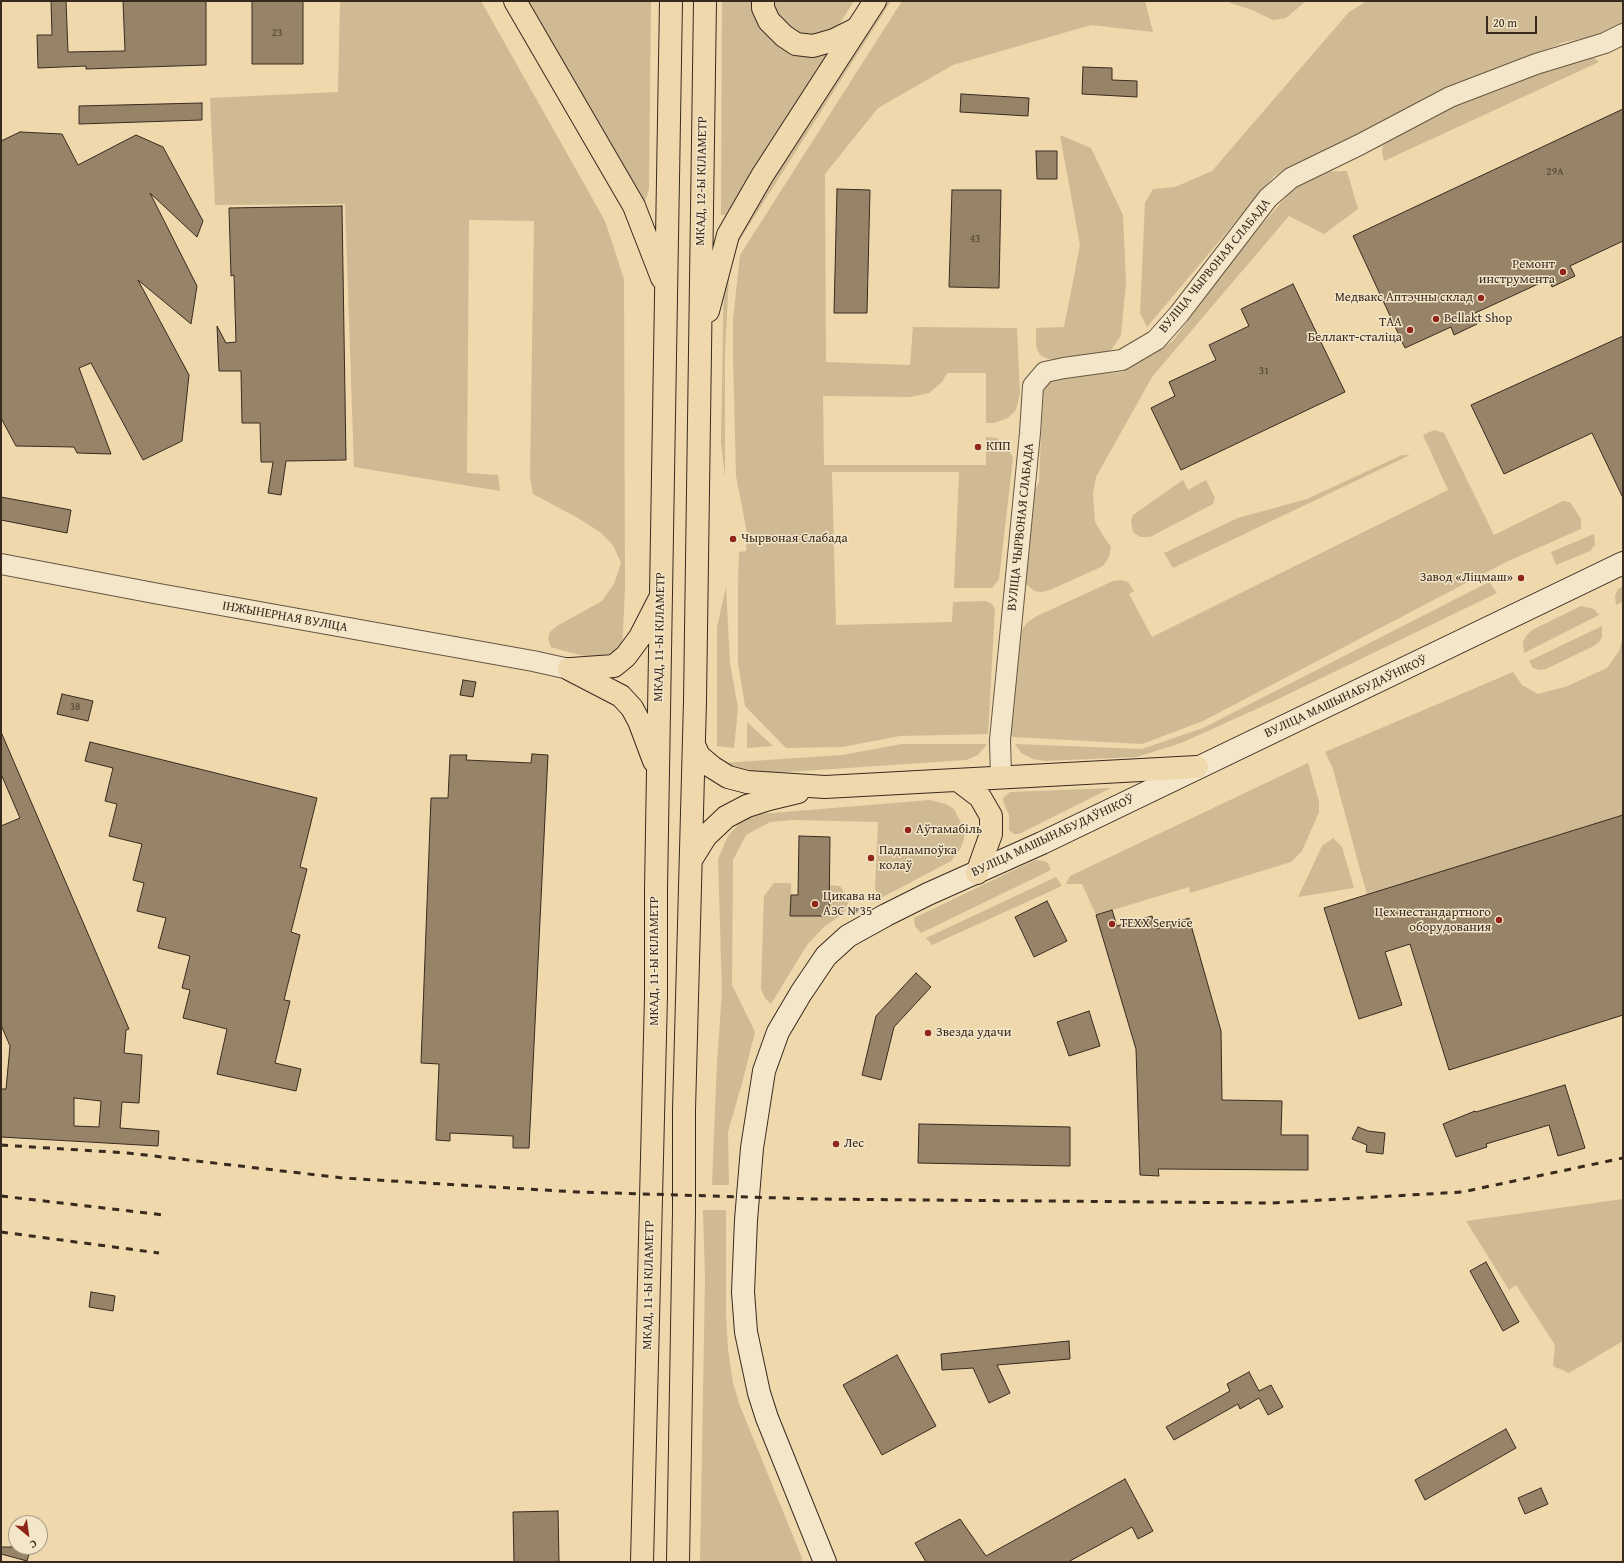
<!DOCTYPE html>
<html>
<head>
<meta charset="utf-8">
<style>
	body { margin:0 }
	#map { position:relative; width:1624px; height:1563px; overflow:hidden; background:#eed8ac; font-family:"Gentium Book Plus",serif }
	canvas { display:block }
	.frame { position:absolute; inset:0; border:2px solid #392a1f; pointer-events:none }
	.north { position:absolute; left:8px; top:1515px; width:40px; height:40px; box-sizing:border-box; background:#f4e6c9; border:1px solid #a99b85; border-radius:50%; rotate:151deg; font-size:11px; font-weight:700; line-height:16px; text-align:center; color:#392a1f }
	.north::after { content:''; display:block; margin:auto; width:14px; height:18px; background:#8f2418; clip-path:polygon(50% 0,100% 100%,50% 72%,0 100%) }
	.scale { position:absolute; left:1486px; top:16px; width:51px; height:18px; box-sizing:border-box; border:2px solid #392a1f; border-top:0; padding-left:5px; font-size:12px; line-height:14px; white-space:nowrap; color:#392a1f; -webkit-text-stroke:3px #f4e6c9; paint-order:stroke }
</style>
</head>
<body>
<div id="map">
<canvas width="1624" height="1563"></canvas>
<div class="frame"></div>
<div class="north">С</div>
<div class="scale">20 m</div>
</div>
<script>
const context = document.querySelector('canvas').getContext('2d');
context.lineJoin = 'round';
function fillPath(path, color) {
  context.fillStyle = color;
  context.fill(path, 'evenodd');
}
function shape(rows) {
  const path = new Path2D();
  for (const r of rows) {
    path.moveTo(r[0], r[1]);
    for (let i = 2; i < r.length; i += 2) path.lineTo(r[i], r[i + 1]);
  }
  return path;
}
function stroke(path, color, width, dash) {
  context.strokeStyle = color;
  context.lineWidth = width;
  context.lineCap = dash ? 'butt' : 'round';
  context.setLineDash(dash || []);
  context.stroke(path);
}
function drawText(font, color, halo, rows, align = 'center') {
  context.font = font + ' "Gentium Book Plus",serif';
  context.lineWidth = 3;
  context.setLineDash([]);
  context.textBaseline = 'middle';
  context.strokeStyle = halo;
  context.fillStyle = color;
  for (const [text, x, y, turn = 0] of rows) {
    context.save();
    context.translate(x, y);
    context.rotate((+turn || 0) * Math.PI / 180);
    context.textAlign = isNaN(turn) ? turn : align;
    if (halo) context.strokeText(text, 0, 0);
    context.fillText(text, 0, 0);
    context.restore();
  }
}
fillPath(shape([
	[340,1,481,1,605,221,624,279,625,588,622,652,614,659,590,657,568,652,551,647,548,639,550,632,557,626,602,601,614,584,621,563,613,545,600,532,578,518,533,494,530,476,534,221,469,220,467,473,498,475,500,491,354,467,345,204,215,205,210,98,338,92],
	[527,1,651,1,649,189,643,208],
	[722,1,757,1,756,11,822,50,830,57,725,215,721,215],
	[772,1,854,1,839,25,827,34,806,37,778,22],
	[884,1,891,1,739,241,732,257,729,275,725,355,725,478,721,442,724,269,734,239],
	[902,1,1145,1,1153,32,1091,25,953,65,878,108,825,174,826,362,910,365,913,327,1017,328,1020,394,1016,410,1008,418,994,423,986,423,986,373,947,373,942,382,929,393,910,397,823,396,824,465,986,465,986,437,997,438,1010,452,1013,458,999,579,992,588,954,588,959,472,832,472,836,625,952,622,953,602,986,601,992,604,995,609,988,734,900,736,842,747,786,748,745,706,738,663,738,583,739,552,746,551,747,533,736,476,733,358,733,319,740,255],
	[1230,1,1306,1,1286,18,1273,20,1252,10,1230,3],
	[1367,1,1623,1,1623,25,1598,36,1564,42,1412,106,1274,176,1147,327,1140,313,1145,203,1153,189,1175,187,1212,171,1349,12],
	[1589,54,1599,62,1384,161,1382,153,1383,145,1401,131,1442,107],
	[1060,135,1091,148,1123,215,1126,283,1121,335,1112,349,1102,355,1063,360,1048,359,1040,355,1036,346,1036,328,1064,327,1080,245],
	[1347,171,1358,209,1324,234,1289,216,1152,377,1096,477,1093,493,1095,522,1104,537,1111,547,1109,557,1103,566,1050,590,1041,592,1034,591,1027,585,1022,577,1028,506,1039,482,1043,392,1049,378,1123,372,1173,341,1240,250,1291,191,1316,172],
	[1434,430,1444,433,1494,535,1563,501,1570,502,1581,519,1581,529,1506,562,1203,721,1142,744,1013,737,1010,734,1009,729,1022,629,1028,622,1037,616,1113,581,1122,580,1128,582,1134,591,1129,594,1152,637,1448,490,1423,435],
	[1402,455,1410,455,1173,568,1164,553,1238,518,1307,499],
	[1183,480,1188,490,1206,480,1215,498,1213,504,1150,537,1140,537,1133,532,1131,521,1133,515],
	[1594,534,1595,545,1590,551,1556,565,1551,552],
	[1489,582,1497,593,1272,702,1181,743,1137,757,1045,761,1033,759,1021,753,1015,744,1142,749,1203,728],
	[1623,586,1623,602,1616,605,1615,596,1618,589],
	[726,587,730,663,738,708,734,748,717,746,717,627],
	[1581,606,1594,609,1599,615,1524,653,1523,642,1526,636,1532,630],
	[1602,626,1602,637,1599,642,1594,646,1546,669,1540,670,1533,668,1529,661],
	[1623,637,1623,815,1367,895,1332,766,1325,752,1513,672,1522,685,1538,694,1565,687,1607,668,1619,651],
	[747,722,773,746,747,748],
	[902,744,987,744,978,755,966,760,759,774,740,773,723,763,842,755],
	[1308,763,1319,801,1319,812,1302,851,1291,862,1190,893,1189,887,1096,915,1082,884,1066,884,1070,876],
	[1111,788,1019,834,1014,834,1009,830,1009,815,1004,804,1003,798,1010,792],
	[930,800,946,804,954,809,964,829,964,839,961,848,951,861,881,898,875,889,878,822,793,820,770,822,746,835,733,860,732,985,755,1032,742,1083,728,1132,729,1185,712,1185,717,1061,722,993,718,859,728,836,743,819,760,814],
	[1333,838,1342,847,1354,888,1298,897,1322,846],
	[1035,860,1044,861,1048,863,1051,870,921,933,915,926,914,918],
	[1056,877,1062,886,932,945,926,938],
	[774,883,791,883,791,916,828,916,829,885,840,886,849,900,845,912,824,927,807,945,771,1004,765,998,761,989,764,896],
	[1623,1199,1623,1341,1569,1373,1553,1366,1555,1345,1516,1285,1509,1290,1466,1221],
	[703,1210,726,1210,726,1315,728,1349,733,1383,740,1406,802,1558,801,1562,700,1562,705,1279]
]), '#cfba94');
const building = shape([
	[51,1,66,1,68,52,125,51,123,1,206,1,206,65,86,69,86,66,38,68,37,35,52,35,51,1],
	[252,1,303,1,303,64,252,64,252,1],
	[1083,67,1112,68,1112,80,1137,81,1137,97,1082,94,1083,67],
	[961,94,1029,98,1028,116,960,112,961,94],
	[202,103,202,120,79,124,79,106,202,103],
	[1623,109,1623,241,1570,266,1575,276,1552,287,1549,279,1473,314,1477,324,1454,335,1451,327,1405,348,1353,236,1623,109],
	[20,132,62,134,78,165,136,135,163,147,203,221,197,237,150,193,197,286,191,324,138,280,189,375,182,441,143,460,91,363,79,368,111,454,77,453,74,447,16,446,1,418,1,141,20,132],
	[1036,151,1057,151,1057,179,1037,179,1036,151],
	[837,189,870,190,867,313,834,313,837,189],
	[952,190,1001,190,999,288,949,287,952,190],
	[342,206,346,460,286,461,281,495,268,493,273,462,261,462,260,423,242,423,241,371,219,371,217,326,226,343,236,342,234,275,231,276,229,208,342,206],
	[1293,284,1345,392,1181,470,1151,408,1175,396,1169,382,1216,360,1209,345,1249,326,1241,309,1293,284],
	[1623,336,1623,498,1592,433,1504,474,1471,405,1623,336],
	[1,497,71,510,67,533,1,520,1,497],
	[463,680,476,682,473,697,460,695,463,680],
	[62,694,93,701,88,721,57,714,62,694],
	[1,732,129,1029,126,1030,124,1053,142,1055,139,1103,122,1102,120,1128,159,1131,158,1146,1,1137,1,1089,6,1089,10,1046,1,1025,1,826,20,818,1,774,1,732],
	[74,1098,101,1101,99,1127,74,1126,74,1098],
	[90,742,317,798,300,867,307,869,291,932,300,935,284,1000,290,1001,275,1063,301,1069,296,1091,217,1074,227,1029,183,1018,190,990,182,988,190,956,158,948,166,918,137,911,144,883,133,880,142,844,109,836,117,804,105,801,113,768,85,761,90,742],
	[532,754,548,755,529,1148,513,1148,513,1136,450,1133,450,1141,436,1140,439,1064,421,1063,431,798,448,798,450,755,467,755,466,760,531,763,532,754],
	[1623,815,1623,1015,1449,1070,1410,944,1385,952,1402,1005,1359,1019,1324,908,1623,815],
	[799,836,830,837,829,916,790,916,791,895,798,895,799,836],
	[1047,901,1067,941,1034,957,1015,917,1047,901],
	[1112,910,1117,926,1152,916,1156,929,1189,918,1221,1031,1222,1100,1282,1101,1281,1135,1308,1135,1308,1170,1158,1169,1159,1176,1140,1175,1136,1049,1096,915,1112,910],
	[916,973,931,987,894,1027,881,1080,862,1075,876,1016,916,973],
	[1089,1011,1100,1046,1069,1056,1057,1022,1089,1011],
	[1565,1085,1585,1148,1558,1156,1549,1125,1486,1144,1487,1147,1456,1157,1443,1124,1475,1111,1476,1112,1565,1085],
	[919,1124,1070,1127,1070,1166,918,1163,919,1124],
	[1358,1127,1368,1131,1385,1133,1383,1154,1366,1152,1367,1145,1352,1139,1358,1127],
	[1486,1262,1519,1322,1503,1331,1470,1271,1486,1262],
	[91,1292,115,1296,113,1311,89,1307,91,1292],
	[1069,1341,1070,1359,997,1365,1010,1393,989,1403,973,1368,942,1370,941,1354,1069,1341],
	[897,1355,936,1426,882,1455,843,1385,897,1355],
	[1249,1372,1259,1391,1271,1385,1283,1407,1268,1415,1259,1398,1240,1409,1238,1404,1174,1440,1166,1427,1230,1391,1227,1384,1249,1372],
	[1506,1429,1516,1448,1425,1500,1415,1480,1506,1429],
	[1125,1479,1153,1531,1138,1539,1132,1527,1068,1562,926,1562,915,1543,960,1519,986,1556,1125,1479],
	[1541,1488,1548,1504,1525,1514,1518,1498,1541,1488],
	[558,1511,559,1562,514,1562,513,1512,558,1511],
	[1,1547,31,1547,27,1561,1,1554,1,1547]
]);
fillPath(building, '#978468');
stroke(building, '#392a1f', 1);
const street = shape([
	[1,564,159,594,533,661,569,669],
	[1001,777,1000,740,1030,433,1033,386,1045,372,1064,368,1122,360,1156,340,1179,314,1268,198,1291,178,1359,145,1450,97,1536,64,1605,43,1623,34]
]);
const secondary = shape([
	[825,1562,767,1418,759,1393,746,1332,743,1292,746,1220,752,1148,764,1071,778,1032,801,993,826,956,848,936,886,915,928,894,1042,843,1623,563]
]);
const highway = shape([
	[515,1,634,206,662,278],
	[763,1,763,8,769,21,784,36,796,44,813,46,834,40,856,29],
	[708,311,728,235,762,176,875,1],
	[569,669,621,696,632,708,639,721,654,761],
	[571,669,614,666,626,656,640,637,659,600],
	[694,745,699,756,712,767,728,777,747,782,825,787,1197,767],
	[959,781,980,797,991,816,991,834,977,873],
	[691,860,706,836,726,817,747,806,769,799,798,792],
	[642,1562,656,996,656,889,671,1],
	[678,1562,684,1212,684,1110,695,701,705,1]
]);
stroke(street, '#665642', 22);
stroke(secondary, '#392a1f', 24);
stroke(highway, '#392a1f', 24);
stroke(street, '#f4e6c9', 20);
stroke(secondary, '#f4e6c9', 22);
stroke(highway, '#eed8ac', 22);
stroke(shape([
	[1,1145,128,1153,343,1178,577,1192,814,1199,1271,1203,1462,1192,1623,1158],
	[1,1196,164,1215],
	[1,1232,159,1253]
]), '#392a1f', 3, [7, 7]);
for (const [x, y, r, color] of [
	[1563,272,4,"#8f2418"],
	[1481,298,4,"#8f2418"],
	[1436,319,4,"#8f2418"],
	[1410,330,4,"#8f2418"],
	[978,447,4,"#8f2418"],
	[733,539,4,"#8f2418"],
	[1521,578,4,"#8f2418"],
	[908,830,4,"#8f2418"],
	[871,858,4,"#8f2418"],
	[815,904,4,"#8f2418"],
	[1499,920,4,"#8f2418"],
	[1112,924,4,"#8f2418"],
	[928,1033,4,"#8f2418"],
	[836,1144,4,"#8f2418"]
]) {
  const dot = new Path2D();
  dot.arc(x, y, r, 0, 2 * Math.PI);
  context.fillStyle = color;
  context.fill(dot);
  stroke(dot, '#f4e6c9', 1.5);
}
drawText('11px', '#504031', null, [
	["23",277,33],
	["29А",1555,172],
	["43",975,239],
	["31",1264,371],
	["38",75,707]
]);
drawText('13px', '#392a1f', '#f4e6c9', [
	["МКАД, 12-Ы КІЛАМЕТР",702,181,-89],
	["ВУЛІЦА ЧЫРВОНАЯ СЛАБАДА",1215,266,-51],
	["ВУЛІЦА ЧЫРВОНАЯ СЛАБАДА",1021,527,-84],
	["ІНЖЫНЕРНАЯ ВУЛІЦА",285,617,10],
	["МКАД, 11-Ы КІЛАМЕТР",660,637,-89],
	["ВУЛІЦА МАШЫНАБУДАЎНІКОЎ",1346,697,-25],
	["ВУЛІЦА МАШЫНАБУДАЎНІКОЎ",1053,836,-25],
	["МКАД, 11-Ы КІЛАМЕТР",655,961,-90],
	["МКАД, 11-Ы КІЛАМЕТР",649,1285,-89]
]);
drawText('13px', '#392a1f', '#f4e6c9', [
	["Ремонт",1555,265,"right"],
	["инструмента",1555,280,"right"],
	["Медвакс Аптэчны склад",1473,298,"right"],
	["Bellakt Shop",1444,319],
	["ТАА",1402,323,"right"],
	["Беллакт-сталіца",1402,338,"right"],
	["КПП",986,447],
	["Чырвоная Слабада",741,539],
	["Завод «Ліцмаш»",1513,578,"right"],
	["Аўтамабіль",916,830],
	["Падпампоўка",879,851],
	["колаў",879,866],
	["Цикава на",823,897],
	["АЗС №35",823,912],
	["Цех нестандартного",1491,913,"right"],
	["оборудования",1491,928,"right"],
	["TEXX Service",1120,924],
	["Звезда удачи",936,1033],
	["Лес",844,1144]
], 'left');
</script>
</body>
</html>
